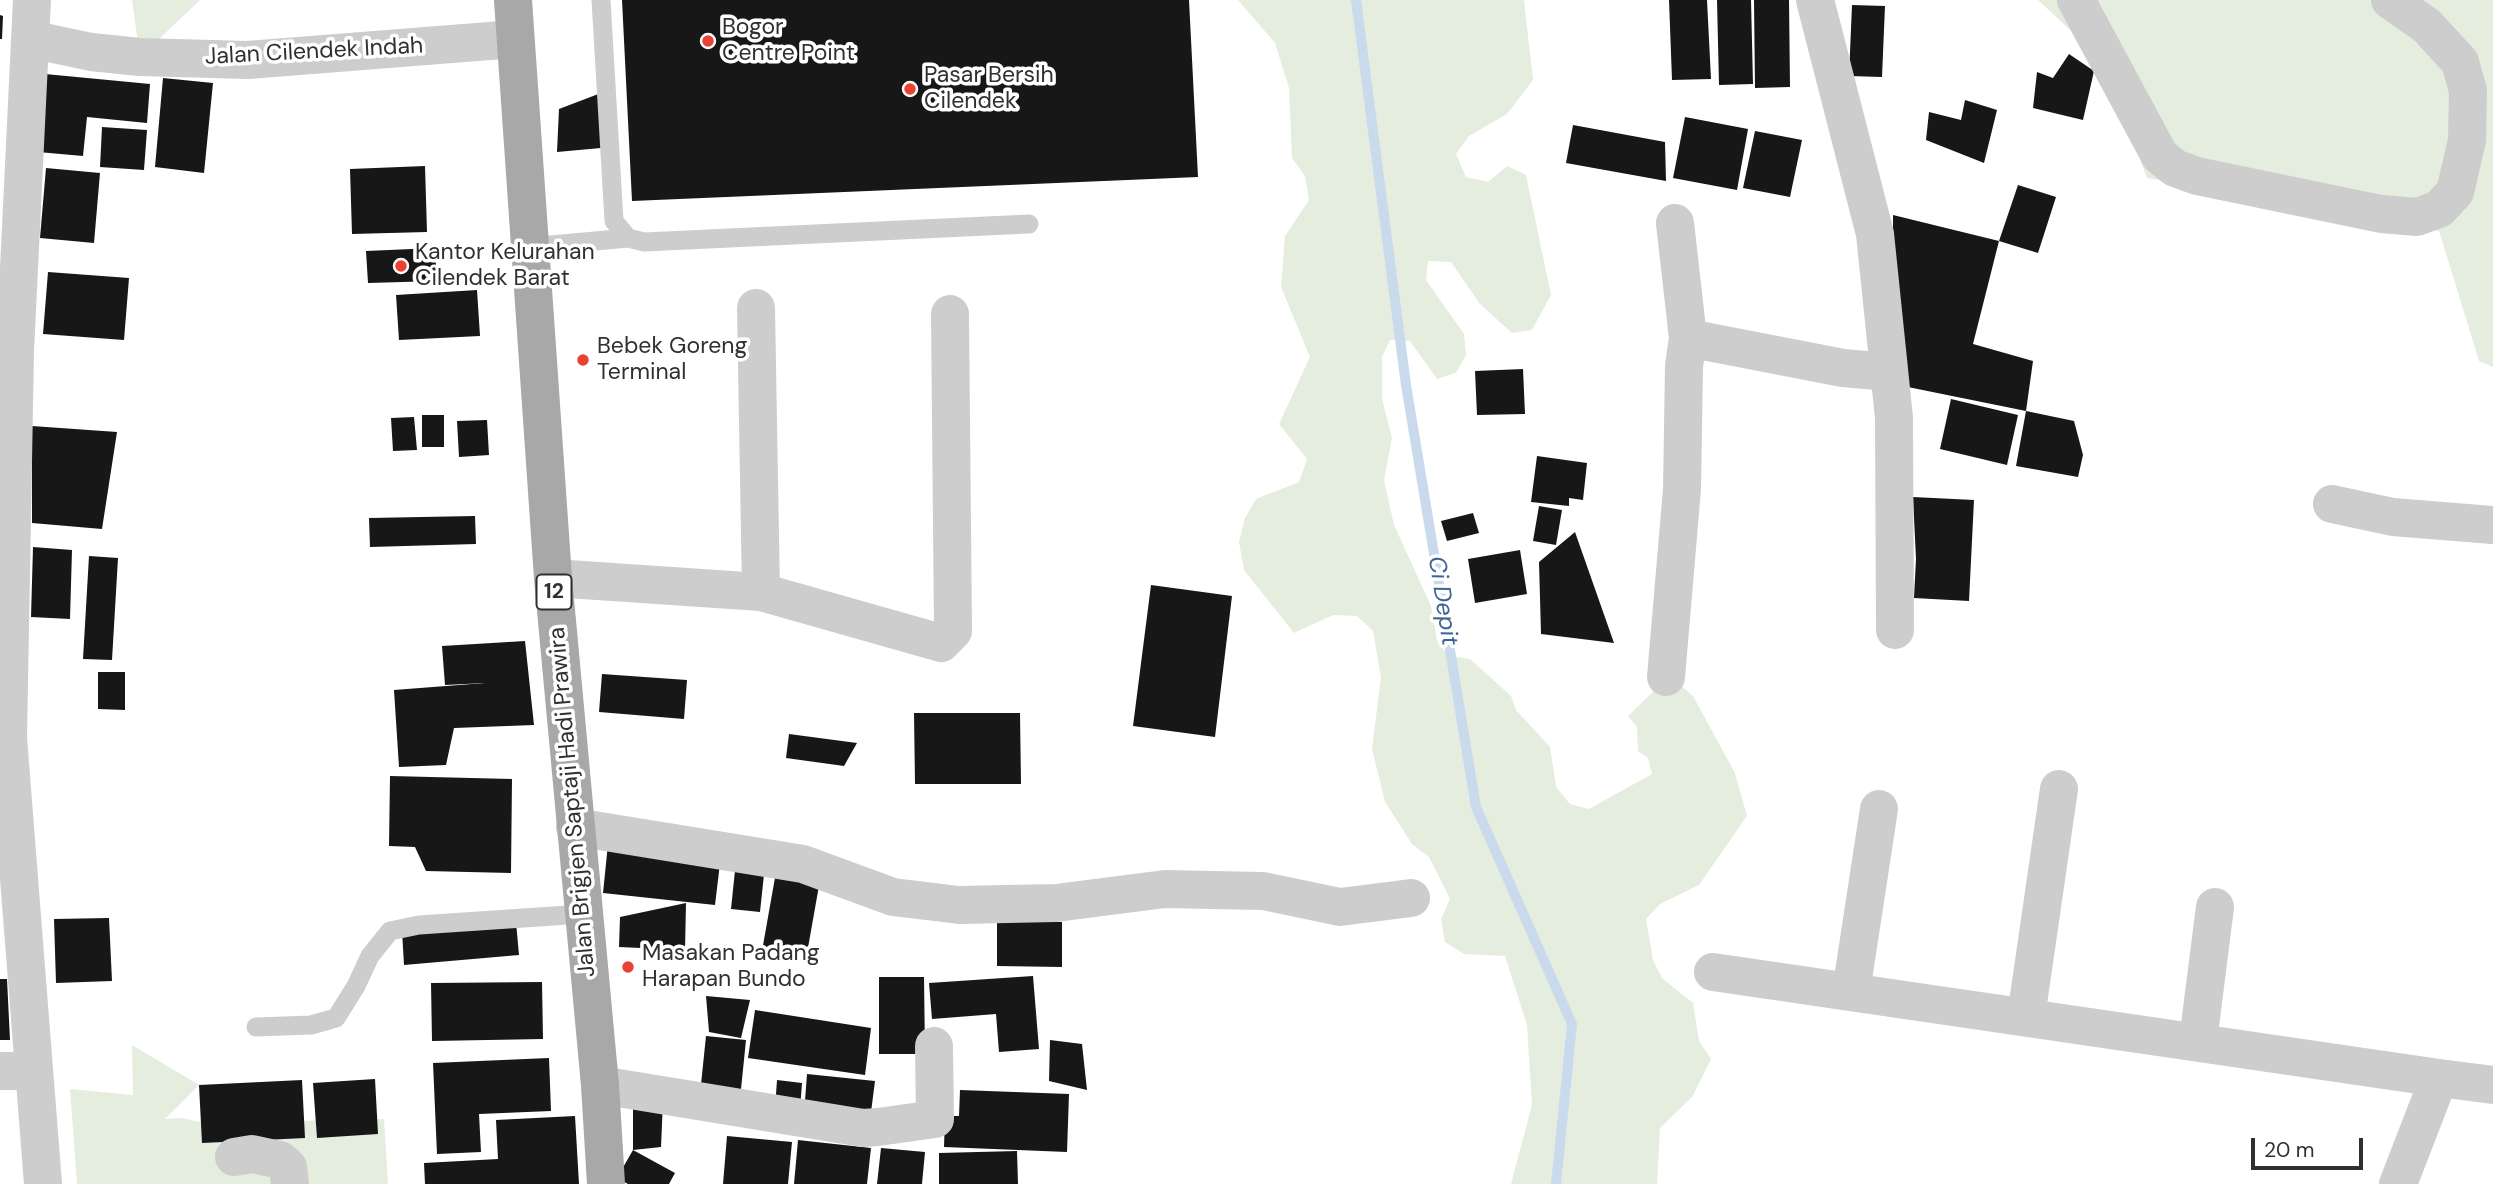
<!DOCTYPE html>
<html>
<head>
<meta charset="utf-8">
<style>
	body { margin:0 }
	#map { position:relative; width:2493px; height:1184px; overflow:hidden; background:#fff; font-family:"DM Sans",sans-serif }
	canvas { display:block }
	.scale { position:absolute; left:2251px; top:1138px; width:112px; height:32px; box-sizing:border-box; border:4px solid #303030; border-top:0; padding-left:9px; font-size:21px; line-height:24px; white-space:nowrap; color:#303030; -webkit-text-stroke:5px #fff; paint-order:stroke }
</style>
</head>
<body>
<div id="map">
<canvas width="2493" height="1184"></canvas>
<div class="scale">20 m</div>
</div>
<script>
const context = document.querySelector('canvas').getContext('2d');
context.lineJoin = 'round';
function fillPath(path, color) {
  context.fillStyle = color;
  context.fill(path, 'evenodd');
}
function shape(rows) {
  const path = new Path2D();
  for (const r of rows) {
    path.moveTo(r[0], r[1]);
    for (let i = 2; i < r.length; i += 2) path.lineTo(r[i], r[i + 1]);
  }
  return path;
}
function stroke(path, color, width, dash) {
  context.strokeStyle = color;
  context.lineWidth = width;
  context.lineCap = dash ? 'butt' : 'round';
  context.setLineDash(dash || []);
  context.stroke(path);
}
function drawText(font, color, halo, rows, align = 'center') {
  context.font = font + ' "DM Sans",sans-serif';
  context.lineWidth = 7;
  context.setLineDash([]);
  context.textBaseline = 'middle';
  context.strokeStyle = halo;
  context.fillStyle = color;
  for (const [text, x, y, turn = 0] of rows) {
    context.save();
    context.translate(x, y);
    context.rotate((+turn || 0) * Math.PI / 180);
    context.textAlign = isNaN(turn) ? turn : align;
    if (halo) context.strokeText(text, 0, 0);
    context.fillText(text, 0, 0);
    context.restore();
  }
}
fillPath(shape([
	[132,0,200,0,140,57],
	[1238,0,1524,0,1533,80,1507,114,1469,136,1456,154,1466,177,1488,182,1507,166,1526,175,1551,295,1532,330,1512,333,1480,304,1451,262,1428,261,1426,280,1464,334,1466,355,1456,373,1437,379,1410,341,1390,340,1382,357,1382,399,1392,438,1384,480,1394,525,1431,606,1437,640,1448,656,1470,659,1511,696,1516,710,1550,747,1556,787,1570,804,1589,809,1652,774,1648,758,1638,751,1637,727,1628,716,1655,690,1678,683,1693,696,1735,773,1747,816,1699,885,1660,904,1646,919,1653,960,1662,978,1693,1003,1699,1041,1711,1059,1692,1097,1660,1128,1657,1184,1511,1184,1532,1105,1527,1025,1505,956,1464,954,1445,942,1441,919,1450,899,1429,857,1412,844,1385,802,1372,749,1381,677,1373,631,1357,616,1333,615,1294,633,1244,570,1239,542,1245,518,1256,499,1299,482,1307,459,1279,424,1310,357,1281,287,1285,236,1309,200,1305,176,1292,158,1289,88,1275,43],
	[2038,0,2493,0,2493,367,2479,361,2439,231,2147,178,2103,61],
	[132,1045,199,1085,165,1119,182,1118,204,1123,384,1119,388,1184,77,1184,70,1089,133,1095]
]), '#e4edde');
stroke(shape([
	[1356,0,1406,385,1476,807,1572,1024,1556,1184]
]), '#cadaed', 10);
fillPath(shape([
	[622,0,1189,0,1198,177,632,201],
	[1669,0,1707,0,1711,79,1672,80],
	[1717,0,1751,0,1753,84,1719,85],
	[1754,0,1789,0,1790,87,1755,88],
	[1852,5,1885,6,1882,77,1849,76],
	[0,15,3,16,2,39,0,39],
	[2069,54,2094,71,2083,120,2033,108,2037,72,2053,78],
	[45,74,150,84,147,123,87,117,83,156,38,152],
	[163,78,213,83,204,173,155,167],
	[601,93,601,148,557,152,559,109],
	[1965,100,1997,110,1984,163,1926,140,1929,112,1961,120],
	[1685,117,1748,129,1737,190,1673,178],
	[1573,125,1665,142,1666,181,1566,163],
	[102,127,147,130,144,170,100,167],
	[1755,131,1802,140,1790,197,1743,188],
	[425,166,427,232,352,234,350,169],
	[46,168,100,173,94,243,40,238],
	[2018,185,2056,197,2038,253,1999,241,1973,344,2033,361,2026,411,1893,384,1893,215,1999,241],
	[435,248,437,281,368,283,366,251],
	[48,272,129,278,124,340,43,334],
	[477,290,480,336,399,340,396,295],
	[1523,369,1525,414,1477,415,1475,371],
	[1951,399,2018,415,2007,465,1940,449],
	[2026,411,2074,421,2083,455,2078,477,2016,466],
	[422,415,444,415,444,447,422,447],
	[414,417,417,450,393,451,391,418],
	[487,420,489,455,459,457,457,421],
	[32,426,117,432,102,529,32,523],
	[1537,456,1587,463,1583,500,1569,498,1569,506,1531,502],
	[1913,497,1974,500,1969,601,1914,598,1916,559],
	[1539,506,1562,510,1556,545,1533,541],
	[1473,513,1479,533,1447,541,1441,521],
	[475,516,476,544,370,547,369,518],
	[1575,532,1614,643,1541,634,1539,562],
	[33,547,72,550,70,619,31,617],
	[1520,550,1527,594,1475,603,1468,559],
	[89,556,118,558,112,660,83,659],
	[1151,585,1232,596,1215,737,1133,726],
	[525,641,534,725,454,728,446,765,399,767,394,690,485,683,445,685,442,646],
	[98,672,125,672,125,710,98,709],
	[602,674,687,680,684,719,599,712],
	[914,713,1020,713,1021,784,915,784],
	[789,734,857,743,844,766,786,758],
	[390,776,512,779,511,873,426,871,415,847,389,846],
	[608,844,721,855,715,905,603,893],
	[736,861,765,865,760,912,731,909],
	[776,872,820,880,806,959,762,951],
	[686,903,685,950,619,947,620,917],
	[109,918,112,981,56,983,54,919],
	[997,921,1062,922,1062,967,997,966],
	[516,922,519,955,404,965,402,931],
	[1033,976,1039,1049,999,1052,996,1014,932,1019,929,983],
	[879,977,924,977,925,1054,879,1054],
	[0,979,7,979,10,1040,0,1040],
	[542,982,543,1039,432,1041,431,983],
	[706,996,750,1000,741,1038,709,1032],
	[755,1010,871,1028,865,1075,748,1058],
	[706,1036,746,1040,740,1099,700,1094],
	[1050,1040,1082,1044,1087,1090,1049,1081],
	[549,1058,551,1111,479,1114,481,1152,437,1154,433,1063],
	[807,1074,875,1081,870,1120,804,1114],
	[375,1079,378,1134,317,1138,313,1083],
	[302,1080,305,1138,202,1143,199,1085],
	[777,1080,802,1083,800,1110,775,1108],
	[960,1090,1069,1094,1067,1152,944,1147,945,1116,959,1116],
	[633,1100,663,1101,661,1147,633,1150],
	[575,1116,579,1184,425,1184,424,1163,498,1159,496,1120],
	[727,1136,792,1142,788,1184,723,1184],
	[798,1140,871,1148,867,1184,794,1184],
	[881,1148,925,1152,922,1184,877,1184],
	[633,1150,675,1173,669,1184,628,1184,617,1178],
	[1017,1151,1018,1184,939,1184,939,1153]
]), '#171717');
stroke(shape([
	[601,0,614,221,628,238,644,242,1029,224],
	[529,247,628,238],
	[256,1027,311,1025,336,1018,356,986,370,956,390,931,419,925,583,914]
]), '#cdcdcd', 19);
stroke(shape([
	[32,0,15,351,8,738,43,1184],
	[1815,0,1875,234,1894,418,1895,630],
	[2076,0,2160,156,2175,168,2197,176,2381,214,2417,217,2439,209,2455,192,2467,140,2468,91,2460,62,2427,26,2390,0],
	[30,39,91,52,140,57,248,60,515,39],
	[756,308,761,592],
	[1688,338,1843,368,1889,372],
	[2332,504,2393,517,2493,525],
	[553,578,761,592,941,643,953,631,950,314],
	[1666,677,1682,489,1684,366,1688,338,1675,223],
	[575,827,803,864,893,897,959,905,1056,903,1165,889,1263,891,1340,907,1411,898],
	[1713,972,2439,1078],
	[1851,992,1879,809],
	[2026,1017,2059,789],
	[2198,1041,2215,907],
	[0,1071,34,1071],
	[600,1085,863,1128,878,1127,935,1119,934,1046],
	[234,1157,252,1154,280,1160,288,1167,290,1184],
	[2398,1184,2439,1078,2493,1085]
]), '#cdcdcd', 38);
stroke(shape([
	[513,0,553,578,600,1085,606,1184]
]), '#a8a8a8', 38);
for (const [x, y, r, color] of [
	[708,41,7,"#e74232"],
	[910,89,7,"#e74232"],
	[401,266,7,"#e74232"],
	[583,360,7,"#e74232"],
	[628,967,7,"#e74232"]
]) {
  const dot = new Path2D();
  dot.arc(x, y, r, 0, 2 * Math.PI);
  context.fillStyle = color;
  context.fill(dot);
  stroke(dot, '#fff', 2.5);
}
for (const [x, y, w] of [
	[554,592,35]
]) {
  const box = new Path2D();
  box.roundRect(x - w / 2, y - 17.5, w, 35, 5);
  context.fillStyle = '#fff';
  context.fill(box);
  stroke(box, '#303030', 2);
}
drawText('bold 21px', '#303030', null, [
	["12",554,592]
]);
drawText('23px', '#303030', '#fff', [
	["Bogor",722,28],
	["Centre Point",722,54],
	["Pasar Bersih",924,76],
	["Cilendek",924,102],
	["Kantor Kelurahan",415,253],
	["Cilendek Barat",415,279],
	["Bebek Goreng",597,347],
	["Terminal",597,373],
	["Masakan Padang",642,954],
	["Harapan Bundo",642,980]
], 'left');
drawText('23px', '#303030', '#fff', [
	["Jalan Cilendek Indah",314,52,-3],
	["Jalan Brigjen Saptaji Hadi Prawira",573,802,-95]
]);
drawText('italic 24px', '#3d6493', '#fff', [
	["Ci Depit",1442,601,81]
]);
</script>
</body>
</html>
